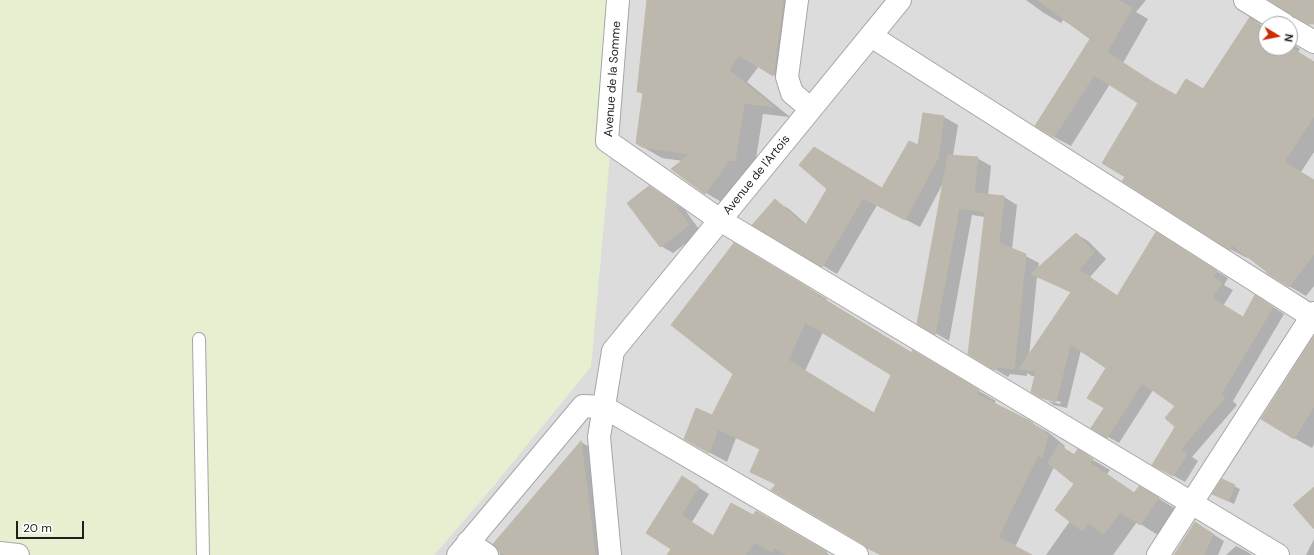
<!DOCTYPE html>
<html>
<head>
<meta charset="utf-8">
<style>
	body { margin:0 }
	#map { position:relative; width:1314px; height:555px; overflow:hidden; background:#f0efe5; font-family:"DM Sans",sans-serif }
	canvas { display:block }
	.north { position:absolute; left:1258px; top:16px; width:40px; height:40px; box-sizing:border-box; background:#fff; border:1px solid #a5a5a5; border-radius:50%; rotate:100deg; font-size:11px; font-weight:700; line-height:16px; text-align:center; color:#1f1f1f }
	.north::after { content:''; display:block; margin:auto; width:14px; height:18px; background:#ce2c00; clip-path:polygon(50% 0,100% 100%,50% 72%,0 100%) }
	.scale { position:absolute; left:16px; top:521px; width:68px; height:18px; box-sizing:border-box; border:2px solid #1f1f1f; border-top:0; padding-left:5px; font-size:12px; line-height:14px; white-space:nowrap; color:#1f1f1f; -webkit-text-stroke:3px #fff; paint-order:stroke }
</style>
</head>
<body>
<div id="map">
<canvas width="1314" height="555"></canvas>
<div class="north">N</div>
<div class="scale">20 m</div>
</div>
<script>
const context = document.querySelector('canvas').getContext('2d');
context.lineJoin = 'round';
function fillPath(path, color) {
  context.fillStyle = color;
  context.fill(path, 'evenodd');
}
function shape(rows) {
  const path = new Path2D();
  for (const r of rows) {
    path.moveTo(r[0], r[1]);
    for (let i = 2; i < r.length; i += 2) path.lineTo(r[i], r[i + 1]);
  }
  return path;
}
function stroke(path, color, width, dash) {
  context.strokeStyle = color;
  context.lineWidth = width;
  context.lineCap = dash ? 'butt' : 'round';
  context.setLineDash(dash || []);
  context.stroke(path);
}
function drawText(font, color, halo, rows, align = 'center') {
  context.font = font + ' "DM Sans",sans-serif';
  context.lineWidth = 4;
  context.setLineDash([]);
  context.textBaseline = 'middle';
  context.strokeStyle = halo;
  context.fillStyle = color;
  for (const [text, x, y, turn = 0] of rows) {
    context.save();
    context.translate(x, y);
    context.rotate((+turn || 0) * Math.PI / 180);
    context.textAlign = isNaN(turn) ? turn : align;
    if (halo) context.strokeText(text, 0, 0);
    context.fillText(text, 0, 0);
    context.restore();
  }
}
fillPath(shape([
	[624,0,1314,0,1314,555,434,555,496,483],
	[1266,24,1290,24,1290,48,1266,48]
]), '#dddcdc');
fillPath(shape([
	[0,0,624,0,591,367,496,483,434,555,0,555]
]), '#e6efd0');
fillPath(shape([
	[648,0,804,0,792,86,759,66,747,82,790,117,763,114,754,171,725,204,706,193,673,169,683,161,662,158,643,147,644,95,638,91],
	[1026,0,1146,0,1136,12,1148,19,1123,63,1176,96,1204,90,1250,19,1266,28,1266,48,1290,48,1290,42,1300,49,1298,52,1314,62,1314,152,1301,172,1314,180,1314,286,1306,296,1289,286,1248,256,1247,258,1230,249,1126,177,1139,103,1110,84,1071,146,1054,137,1092,39,1063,20,1061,23,1044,13],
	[923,114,944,117,958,125,953,156,977,158,991,166,988,195,1004,197,1017,205,1012,249,1039,263,1038,270,1076,234,1088,241,1106,259,1090,277,1118,296,1168,241,1228,278,1224,285,1233,290,1223,306,1243,318,1267,303,1284,314,1233,401,1237,405,1192,457,1198,461,1185,482,1153,464,1176,427,1176,406,1153,390,1119,443,1092,428,1105,408,1107,367,1081,350,1067,408,1054,405,1048,401,1060,404,1061,402,1043,398,1036,376,1032,376,1027,373,1027,376,1010,374,1008,377,969,354,985,217,972,215,949,341,918,323,944,181,920,227,877,205,837,274,754,225,775,201,789,209,807,225,828,188,882,189,918,146],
	[1037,277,1071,292,1029,356],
	[649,187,685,210,701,232,673,253,661,246],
	[752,255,827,299,826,300,913,354,930,362,996,401,994,404,1048,432,1065,446,1064,448,1075,455,1078,451,1110,470,1107,474,1135,493,1156,497,1176,509,1158,535,1137,522,1113,555,1046,555,1070,521,1076,484,1054,467,1015,547,1030,555,881,555,776,485,751,472,761,450,736,438,727,462,685,439,713,416,734,374],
	[823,332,892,374,874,414,805,371],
	[1314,344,1314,444,1312,448,1294,438],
	[581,442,601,454,614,555,500,555,499,550],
	[693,484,709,494,692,522,714,536,753,516,757,512,830,555,668,555,672,549,647,533],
	[1234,486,1240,489,1234,504,1219,497],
	[1195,523,1224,541,1218,555,1175,555],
	[1314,539,1314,555,1306,555],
	[1236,546,1246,551,1252,555,1226,555]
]), '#0003');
const building = shape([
	[647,0,783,0,773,76,739,55,729,70,774,107,744,103,735,161,729,160,705,194,671,169,690,154,642,147,636,143,643,92,637,92,647,0],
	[1038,0,1118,0,1132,8,1107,52,1151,81,1176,95,1186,79,1203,89,1250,17,1260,24,1254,24,1266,31,1266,48,1290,48,1290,47,1314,62,1314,116,1284,162,1314,180,1314,254,1289,287,1267,273,1267,272,1232,245,1230,250,1122,181,1125,177,1102,163,1138,103,1094,75,1054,137,1035,126,1090,39,1038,0],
	[1269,0,1314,0,1314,24,1308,24,1293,16,1269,0],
	[923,113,944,116,938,158,905,220,863,198,822,267,752,225,775,199,805,226,827,189,799,165,814,147,882,188,909,141,918,145,923,113],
	[948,155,978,157,974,193,1004,196,999,243,1026,254,1014,369,997,367,994,370,968,354,985,212,959,208,935,335,917,324,948,155],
	[649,186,673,202,689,225,660,247,627,203,649,186],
	[1156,232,1217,271,1213,277,1222,283,1212,298,1243,317,1255,295,1273,307,1221,394,1225,397,1180,450,1187,454,1173,476,1152,465,1175,427,1165,418,1175,406,1142,383,1107,438,1091,428,1104,408,1087,398,1106,368,1070,344,1056,402,1041,398,1031,392,1036,371,1019,369,1071,292,1031,274,1076,233,1094,252,1079,270,1117,296,1156,232],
	[734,243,810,289,809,290,912,353,912,350,979,390,976,394,1030,421,1048,435,1042,458,1038,455,998,537,1032,555,881,555,867,548,863,544,771,490,776,484,750,472,760,449,718,429,709,453,684,439,696,408,712,415,733,374,671,325,734,243],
	[805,322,891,375,874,413,788,360,805,322],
	[1314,336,1314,406,1294,439,1261,419,1314,336],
	[581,441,595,555,505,555,499,551,493,544,581,441],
	[1059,444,1073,456,1078,449,1093,459,1090,463,1134,493,1139,486,1159,498,1140,525,1120,512,1104,534,1088,523,1082,531,1055,510,1074,484,1048,463,1059,444],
	[682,476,699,487,681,515,713,536,731,503,753,515,756,511,827,552,825,555,786,555,774,547,772,552,755,542,745,555,667,555,671,549,646,533,682,476],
	[1222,479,1235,485,1228,501,1212,494,1222,479],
	[1314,487,1314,529,1293,505,1314,487],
	[1195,522,1213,534,1204,555,1174,555,1195,522]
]);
fillPath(building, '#bdb8ae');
stroke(building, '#c2b9a7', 1);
const service = shape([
	[199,339,203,555]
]);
const minor = shape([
	[618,0,607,141,720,220,1278,555],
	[797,0,787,77,792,93,811,109],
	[1245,0,1284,24],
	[1290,28,1314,42],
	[871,36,1314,318],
	[468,542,487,555],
	[0,553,18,555],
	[458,555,583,406,604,407,857,555],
	[610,555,599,437,613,351,900,0],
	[1158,555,1314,313]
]);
stroke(service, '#a6a6a6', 14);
stroke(minor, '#a6a6a6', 24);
stroke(service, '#fff', 12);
stroke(minor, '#fff', 22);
drawText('12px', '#1f1f1f', '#fff', [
	["Avenue de la Somme",613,79,-86],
	["Avenue de l'Artois",757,175,-51]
]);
</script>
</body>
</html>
